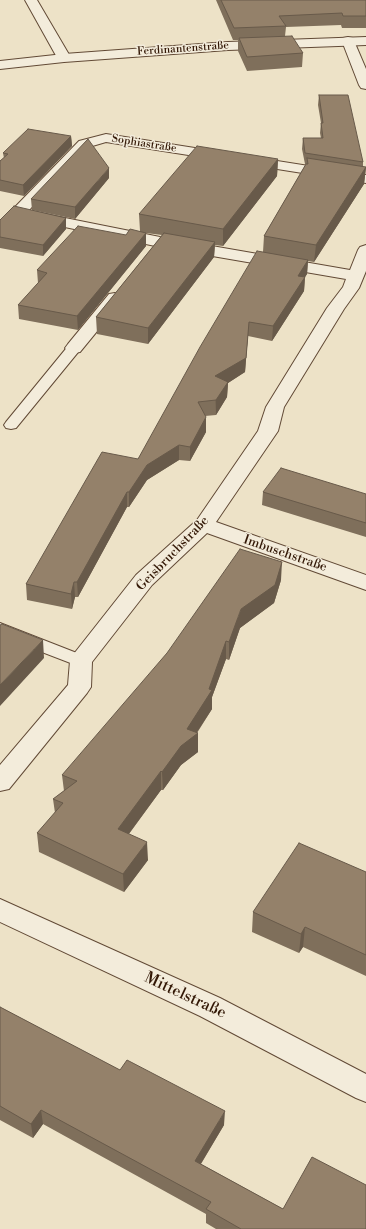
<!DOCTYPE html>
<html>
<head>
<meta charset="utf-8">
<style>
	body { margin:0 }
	canvas { display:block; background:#ede2c7 }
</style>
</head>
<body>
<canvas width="366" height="1229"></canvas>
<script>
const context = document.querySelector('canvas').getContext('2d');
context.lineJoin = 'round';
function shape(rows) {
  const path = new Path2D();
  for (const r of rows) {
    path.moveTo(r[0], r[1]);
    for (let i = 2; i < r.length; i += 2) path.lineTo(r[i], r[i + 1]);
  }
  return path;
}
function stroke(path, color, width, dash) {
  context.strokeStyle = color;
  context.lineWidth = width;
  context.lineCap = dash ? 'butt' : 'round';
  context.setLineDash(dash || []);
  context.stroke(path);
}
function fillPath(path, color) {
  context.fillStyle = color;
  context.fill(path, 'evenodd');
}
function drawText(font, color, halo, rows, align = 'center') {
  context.font = font + ' "Libre Bodoni",serif';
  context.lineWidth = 3;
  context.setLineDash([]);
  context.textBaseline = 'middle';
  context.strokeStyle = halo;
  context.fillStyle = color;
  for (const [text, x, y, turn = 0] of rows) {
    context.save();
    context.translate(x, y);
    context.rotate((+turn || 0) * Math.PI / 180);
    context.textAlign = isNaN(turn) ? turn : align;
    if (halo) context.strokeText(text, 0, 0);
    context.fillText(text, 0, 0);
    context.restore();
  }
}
const service = shape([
	[74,344,79,345,81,348,79,351,16,428,11,429,6,428,4,425,6,422,69,345,74,344],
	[0,623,87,657,90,661,87,665,81,667,0,636,0,623]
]);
const minor = shape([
	[25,0,37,0,71,58,69,61,59,61,25,0],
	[348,37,353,38,354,41,366,69,366,89,361,88,359,85,342,41,343,38,348,37],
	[106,134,366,175,366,183,106,142,89,147,30,209,30,211,160,237,350,270,358,250,360,247,366,245,366,271,359,288,344,309,284,407,278,431,216,522,366,575,366,590,207,533,152,585,92,662,91,687,87,693,9,789,0,791,0,765,68,685,70,661,73,655,136,575,197,520,258,431,266,407,327,308,343,287,346,279,160,247,17,217,14,214,14,208,17,205,79,141,106,134],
	[115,293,121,294,123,298,121,302,80,352,74,353,68,352,65,348,68,344,109,294,115,293],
	[0,899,220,998,366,1074,366,1102,356,1098,200,1016,0,922,0,899]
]);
const tertiary = shape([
	[366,37,366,45,228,50,64,62,0,69,0,61,64,54,228,42,366,37]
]);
stroke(service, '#624a36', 2);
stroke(minor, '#624a36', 2);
stroke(tertiary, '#624a36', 2);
fillPath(service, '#f3ecdb');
fillPath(minor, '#f3ecdb');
fillPath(tertiary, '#f3ecdb');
fillPath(shape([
	[216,0,366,0,366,28,342,28,341,25,286,27,285,36,303,53,302,67,247,71,238,51,238,40,233,40],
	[319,95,363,162,363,167,366,167,364,184,314,262,308,261,307,274,305,277,304,291,272,341,248,336,245,372,228,383,227,397,216,415,205,416,206,432,190,461,179,460,147,480,129,507,127,507,78,597,75,597,72,609,27,600,26,584,138,459,263,252,264,236,306,164,305,164,302,149,303,138,321,138,320,133,321,123,318,105],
	[71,136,72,146,24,196,0,191,0,161,4,158,3,153],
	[278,159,277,176,223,246,215,245,214,257,148,344,97,334,96,317,162,235,146,233,146,246,78,330,19,319,18,305,38,283,37,270,126,235,140,231,139,214],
	[109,178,75,219,32,210,31,199],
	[66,218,66,229,43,256,0,248,0,220],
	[263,492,366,494,366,537,262,505],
	[281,580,274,603,240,628,229,660,226,659,212,697,212,709,197,733,198,733,198,752,181,765,163,790,161,790,129,834,148,860,124,892,39,852,37,833,55,813,53,799,64,791,62,775],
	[366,872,366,976,303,947,299,953,252,932,253,912],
	[0,1007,224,1125,201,1164,283,1209,366,1229,216,1229,206,1223,206,1214,43,1124,33,1138,0,1120]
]), '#7f6f5b');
fillPath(shape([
	[71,136,72,146,24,196,23,185],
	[278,159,277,176,223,246,223,229],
	[366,167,364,184,314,262,316,245],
	[109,168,109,178,75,219,75,207],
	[66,218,66,229,43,256,43,245],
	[146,233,146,246,78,330,77,316],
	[215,242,214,257,148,344,148,328],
	[308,260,307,274,299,287,305,277,304,291,272,341,273,326,298,276],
	[249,322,245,372,228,383,227,397,216,415,215,376],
	[206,417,206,432,190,461,190,447],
	[179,445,179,460,147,480,129,507,129,492,147,465],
	[127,492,127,507,78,597,77,582],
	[282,562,281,580,274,603,240,628,229,660,229,642,241,609],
	[74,582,75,597,72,609,71,594],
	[43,640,44,658,0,706,0,685],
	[226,641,226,659,212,697,212,709,195,735,198,733,198,752,181,765,163,790,162,772,187,729,209,689],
	[161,771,161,790,119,847,118,829],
	[147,842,148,860,124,892,123,874],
	[305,927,303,947,299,953,301,934],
	[41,1110,43,1124,33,1138,31,1124],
	[225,1111,224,1125,194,1175,195,1161]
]), '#685a4a');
const building = shape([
	[221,0,366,0,366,16,343,16,342,13,279,16,286,26,234,28,221,0],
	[292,36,303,53,247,57,239,38,292,36],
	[319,95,348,95,363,162,305,153,303,138,323,138,321,123,323,123,319,95],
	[28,129,71,136,23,185,0,180,0,161,8,154,3,153,28,129],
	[88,139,109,168,75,207,31,199,88,139],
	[197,146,278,159,223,229,139,214,197,146],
	[307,158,366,167,316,245,264,236,306,164,308,164,307,158],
	[14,206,66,218,43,245,0,237,0,220,14,206],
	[78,226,126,235,130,229,146,233,77,316,18,305,47,273,37,270,78,226],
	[164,233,215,242,148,328,96,317,164,233],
	[257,251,308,260,298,276,305,277,273,326,249,322,246,358,215,376,228,382,216,400,198,402,206,417,190,447,179,445,147,465,129,492,127,492,77,582,74,582,71,594,26,584,102,452,138,459,200,347,257,251],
	[281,468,366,494,366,523,263,492,281,468],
	[240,549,282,562,275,585,241,609,229,642,226,641,209,689,212,690,187,729,198,733,181,746,162,772,161,771,118,829,147,842,123,874,37,833,63,803,53,799,77,781,62,775,167,653,240,549],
	[2,624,43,640,0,685,0,625,2,624],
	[299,843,366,872,366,955,305,927,301,934,253,912,299,843],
	[0,1007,120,1070,127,1060,225,1111,195,1161,283,1209,312,1157,366,1185,366,1229,241,1229,206,1209,211,1202,41,1110,31,1124,0,1106,0,1007]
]);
fillPath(building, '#94816a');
stroke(building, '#685a4a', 1);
drawText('11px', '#331806', '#f3ecdb', [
	["Ferdinantenstraße",183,49,-4],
	["Sophiastraße",144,144,9]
]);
drawText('13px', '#331806', '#f3ecdb', [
	["Geisbruchstraße",173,554,-46],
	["Imbuschstraße",285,554,19]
]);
drawText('16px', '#331806', '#f3ecdb', [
	["Mittelstraße",185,996,25]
]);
</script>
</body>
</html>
